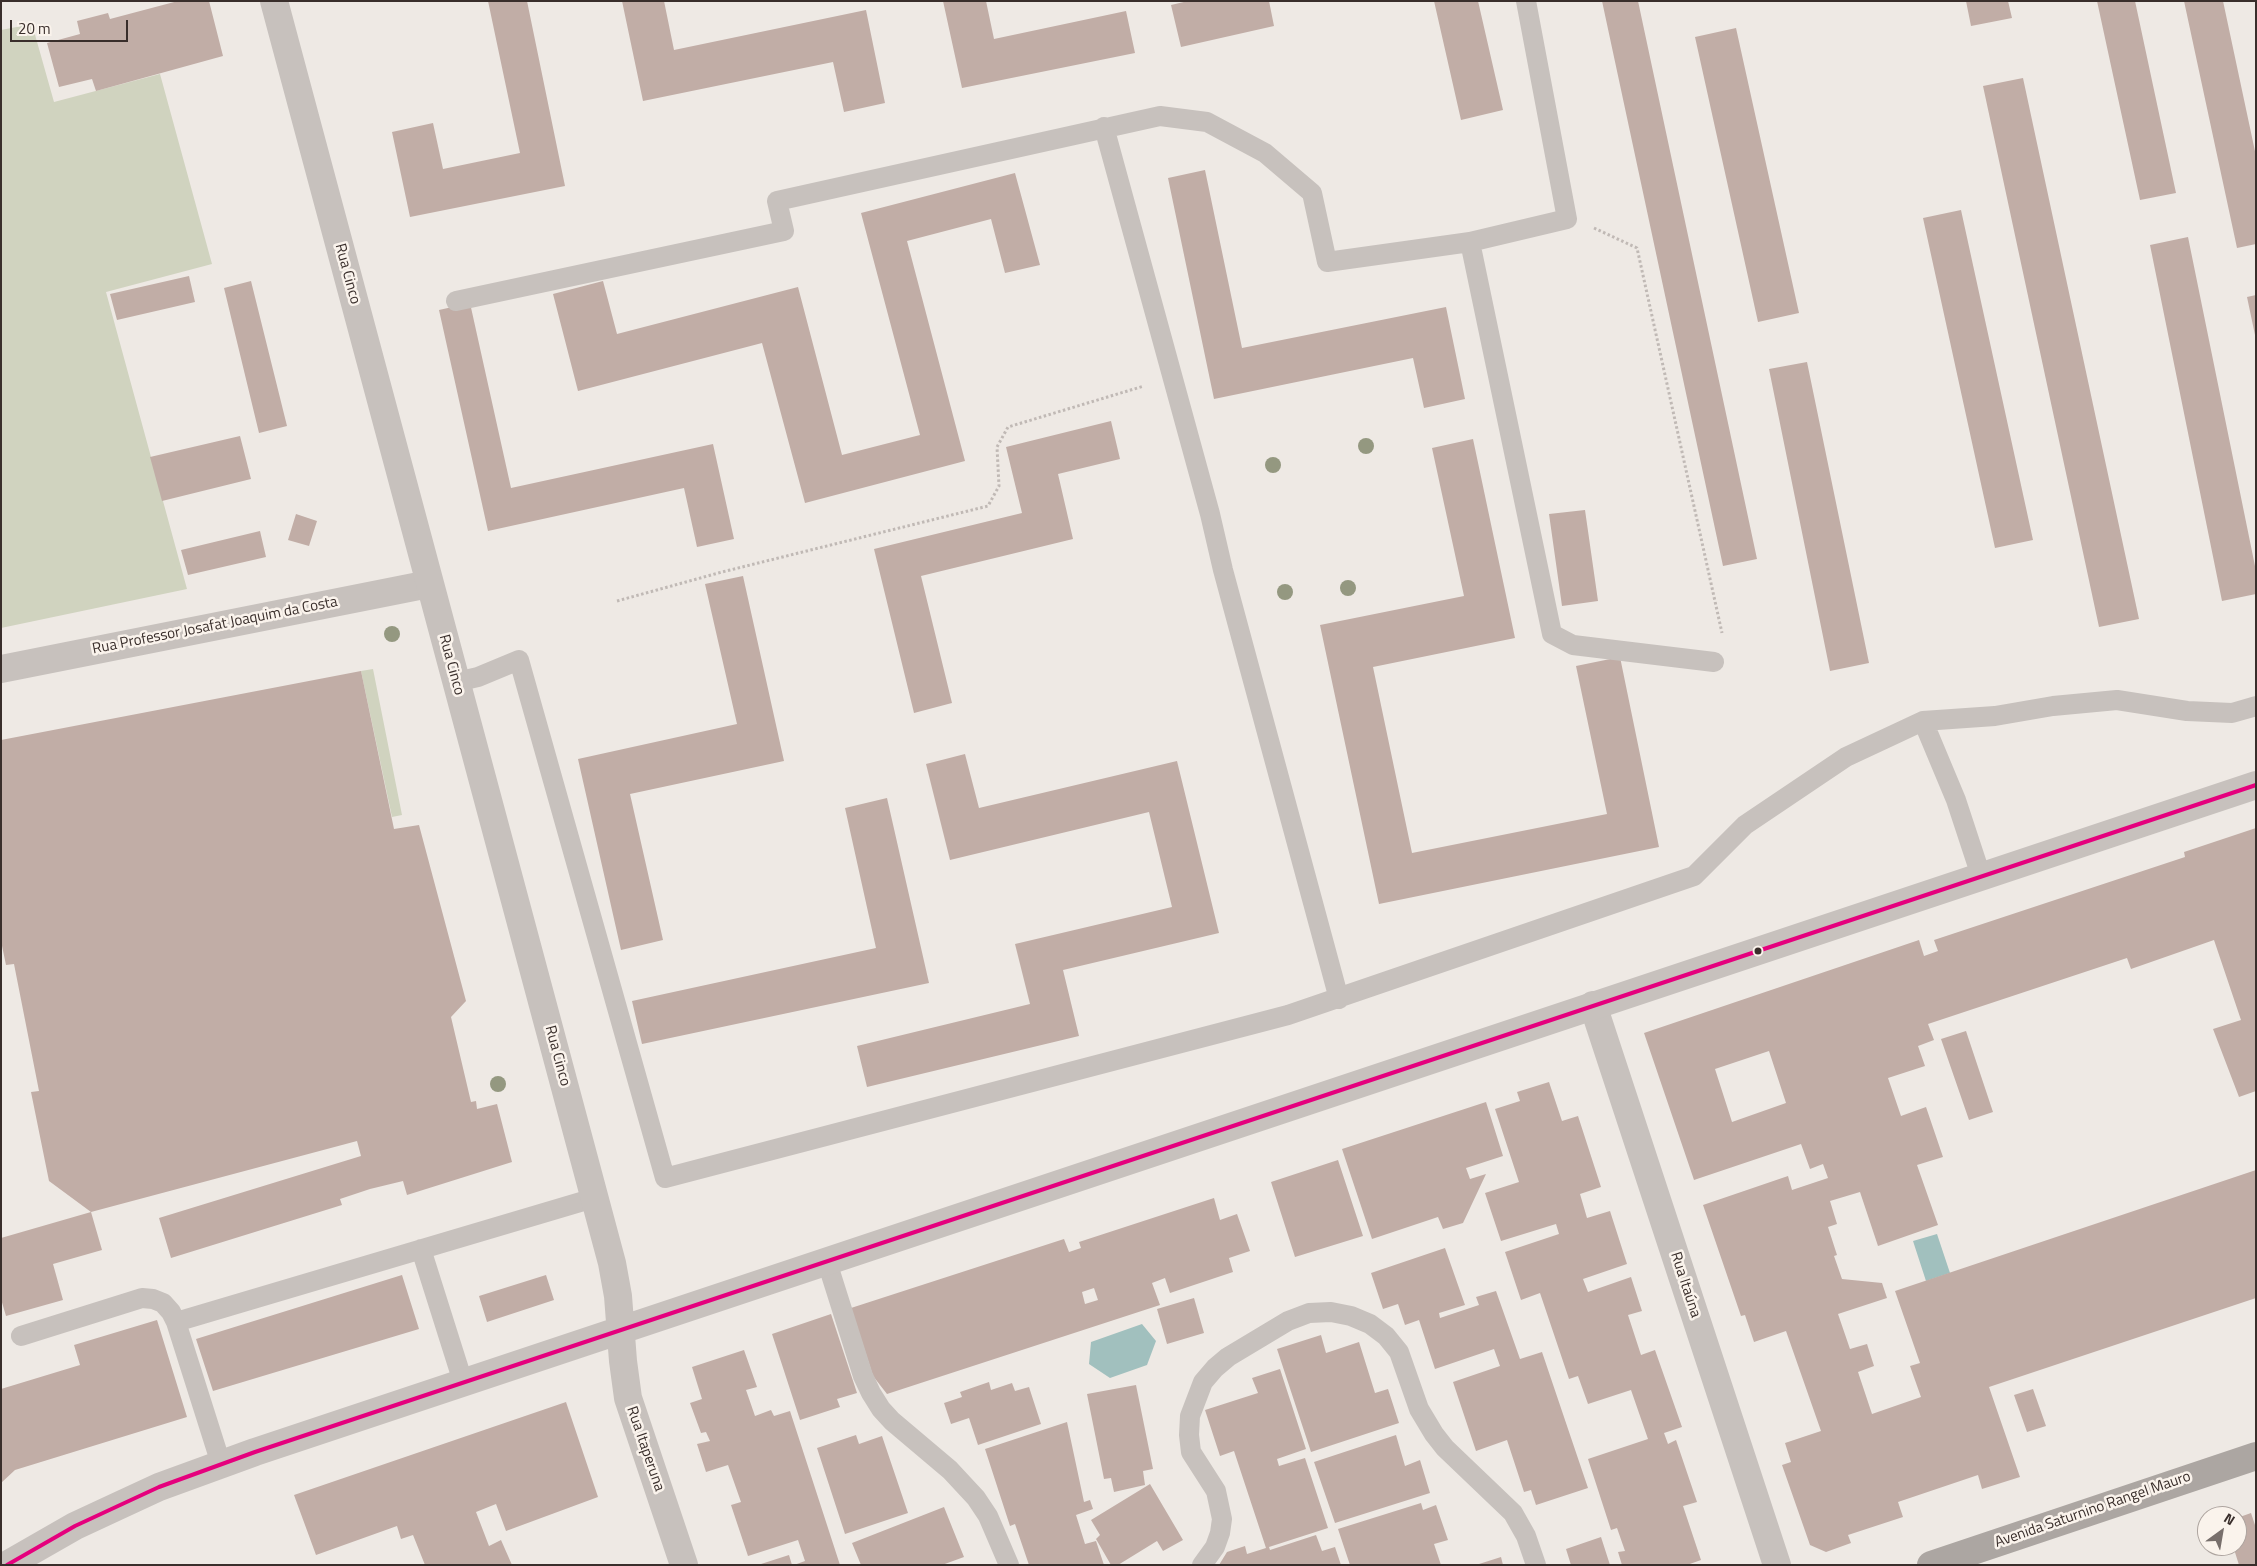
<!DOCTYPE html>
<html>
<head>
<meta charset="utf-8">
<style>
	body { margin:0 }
	#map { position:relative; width:2257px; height:1566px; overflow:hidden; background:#eee9e4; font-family:"Titillium Web",sans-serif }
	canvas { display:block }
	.frame { position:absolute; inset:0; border:2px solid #392e2b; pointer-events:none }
	.north { position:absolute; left:2197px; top:1506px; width:50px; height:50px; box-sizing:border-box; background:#faf3ec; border:1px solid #ada49f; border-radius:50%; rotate:32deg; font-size:14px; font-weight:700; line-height:20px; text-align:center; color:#392e2b }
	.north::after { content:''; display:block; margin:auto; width:18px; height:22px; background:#786f6c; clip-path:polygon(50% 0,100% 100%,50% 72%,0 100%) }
	.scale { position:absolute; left:10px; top:20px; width:118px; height:22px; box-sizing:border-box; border:2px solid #392e2b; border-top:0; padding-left:6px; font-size:15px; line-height:18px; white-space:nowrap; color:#392e2b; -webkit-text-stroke:4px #faf3ec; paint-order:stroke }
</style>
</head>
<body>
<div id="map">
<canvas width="2257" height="1566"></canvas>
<div class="frame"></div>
<div class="north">N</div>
<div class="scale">20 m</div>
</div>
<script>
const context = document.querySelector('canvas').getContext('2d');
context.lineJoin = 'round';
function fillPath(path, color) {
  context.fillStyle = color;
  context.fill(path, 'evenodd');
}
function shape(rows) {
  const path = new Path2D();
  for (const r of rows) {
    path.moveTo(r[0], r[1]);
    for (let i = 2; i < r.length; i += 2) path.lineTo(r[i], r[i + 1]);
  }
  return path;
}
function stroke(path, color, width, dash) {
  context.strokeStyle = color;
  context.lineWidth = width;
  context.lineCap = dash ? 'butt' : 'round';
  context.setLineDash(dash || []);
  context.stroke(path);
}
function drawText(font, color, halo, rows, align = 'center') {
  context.font = font + ' "Titillium Web",sans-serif';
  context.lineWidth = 5;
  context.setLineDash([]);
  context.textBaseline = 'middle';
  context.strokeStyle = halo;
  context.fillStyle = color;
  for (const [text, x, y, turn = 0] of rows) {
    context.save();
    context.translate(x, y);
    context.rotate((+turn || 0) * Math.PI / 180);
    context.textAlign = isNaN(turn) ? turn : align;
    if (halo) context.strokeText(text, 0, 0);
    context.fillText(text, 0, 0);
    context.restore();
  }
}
fillPath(shape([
	[32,24,54,102,160,74,212,264,106,292,187,589,1,628,1,30],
	[373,669,402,815,392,817,361,671]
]), '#d0d3bf');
fillPath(shape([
	[1937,1234,1950,1273,1926,1281,1913,1241],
	[1142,1324,1156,1341,1147,1365,1110,1378,1089,1364,1091,1342]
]), '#a1c0be');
fillPath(shape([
	[178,1,209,1,223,56,96,91,92,79,59,87,47,43,80,34,77,21,108,13,110,19],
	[488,1,527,1,565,186,410,217,392,132,433,123,443,169,520,153],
	[622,1,664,1,674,50,866,10,885,103,844,112,833,62,643,101],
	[943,1,986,1,994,39,1126,11,1135,53,962,88],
	[1188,1,1269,1,1274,26,1181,47,1171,5],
	[1434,1,1478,1,1503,110,1461,120],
	[1602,1,1638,1,1757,559,1723,566],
	[1966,1,2008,1,2012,18,1971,26],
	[2097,1,2135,1,2176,193,2140,200],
	[2184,1,2223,1,2256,156,2256,244,2237,248],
	[1736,28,1799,313,1758,322,1695,37],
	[2023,78,2139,619,2099,627,1983,86],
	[1205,170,1242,348,1446,307,1465,399,1424,408,1413,358,1214,399,1168,178],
	[1015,173,1040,265,1005,273,991,219,907,241,965,461,805,503,762,343,578,391,553,294,603,281,617,334,798,287,842,455,920,435,861,213],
	[1961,210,2033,540,1995,548,1923,218],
	[2188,237,2256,571,2256,594,2222,601,2150,245],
	[189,276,195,302,117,320,110,294],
	[251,281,287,426,259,433,224,288],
	[2256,295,2256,335,2255,335,2247,297],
	[470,303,511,488,713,444,734,539,697,547,684,488,488,531,439,310],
	[1807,362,1869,663,1830,671,1769,369],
	[1111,421,1120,459,1058,474,1073,539,921,576,952,703,914,713,874,549,1022,513,1006,447],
	[240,436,251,479,162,501,150,457],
	[1473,439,1515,638,1373,667,1412,853,1607,814,1576,666,1620,657,1659,847,1379,904,1320,625,1464,596,1432,448],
	[1585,510,1598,601,1562,606,1549,514],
	[296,514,317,521,309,546,288,540],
	[260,531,266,557,188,575,181,550],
	[743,576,784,761,630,794,663,940,621,950,578,759,737,724,705,584],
	[361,671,394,829,419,825,466,1001,451,1017,471,1102,476,1101,477,1109,497,1104,512,1162,407,1195,403,1181,370,1189,340,1199,342,1205,171,1258,159,1218,361,1156,357,1141,91,1212,102,1250,53,1264,63,1300,6,1316,1,1299,1,1238,91,1212,49,1181,31,1092,39,1091,14,964,6,965,1,941,1,740],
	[965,754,979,808,1177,761,1219,933,1063,970,1079,1036,867,1087,857,1046,1030,1004,1015,944,1172,907,1149,812,950,860,926,764],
	[887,798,929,983,642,1044,632,1001,876,948,845,808],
	[2256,828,2256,1091,2239,1097,2213,1029,2241,1020,2214,940,2131,969,2127,958,1928,1024,1934,1040,1918,1046,1925,1066,1888,1078,1901,1116,1926,1107,1943,1157,1917,1165,1938,1225,1878,1246,1860,1192,1830,1201,1837,1224,1828,1227,1837,1255,1834,1256,1842,1279,1882,1283,1887,1298,1838,1314,1850,1349,1867,1344,1874,1366,1858,1372,1872,1414,1921,1397,1910,1366,1920,1363,1895,1291,2256,1170,2256,1298,1989,1387,2020,1477,1982,1489,1978,1475,1898,1502,1903,1517,1848,1535,1851,1543,1826,1552,1810,1545,1782,1465,1791,1462,1785,1443,1821,1431,1786,1331,1754,1342,1745,1315,1741,1316,1703,1205,1788,1176,1792,1190,1828,1178,1823,1164,1810,1169,1801,1144,1694,1180,1644,1033,1919,940,1924,956,1938,951,1934,940,2185,857,2184,852],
	[1769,1051,1786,1103,1732,1122,1715,1069],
	[1966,1031,1993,1112,1969,1120,1941,1039],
	[1549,1082,1562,1121,1578,1116,1601,1187,1580,1194,1587,1218,1610,1211,1627,1264,1583,1279,1588,1292,1631,1277,1642,1311,1628,1315,1641,1355,1655,1350,1682,1427,1664,1433,1668,1444,1676,1440,1697,1502,1683,1506,1701,1560,1687,1565,1622,1565,1618,1552,1625,1551,1617,1528,1611,1530,1588,1459,1648,1439,1631,1390,1588,1404,1578,1376,1569,1379,1540,1293,1521,1300,1505,1252,1559,1234,1556,1224,1501,1241,1485,1193,1519,1182,1495,1109,1520,1101,1517,1092],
	[1486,1102,1503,1156,1466,1168,1470,1179,1486,1174,1463,1223,1443,1229,1438,1217,1372,1239,1342,1149],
	[1338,1160,1363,1236,1295,1257,1271,1182],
	[1214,1198,1220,1220,1237,1214,1250,1251,1229,1258,1233,1272,1170,1293,1165,1278,1152,1283,1160,1305,887,1394,873,1376,851,1308,1064,1239,1069,1252,1081,1248,1079,1242],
	[1094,1288,1098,1300,1085,1304,1082,1292],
	[1445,1248,1465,1305,1439,1313,1440,1318,1479,1305,1476,1297,1496,1291,1520,1359,1542,1352,1588,1488,1536,1505,1531,1490,1524,1492,1507,1440,1476,1451,1453,1382,1500,1366,1494,1349,1435,1369,1419,1320,1405,1325,1398,1304,1383,1309,1371,1273],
	[402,1275,419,1329,213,1391,196,1339],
	[546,1275,554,1300,487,1322,479,1296],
	[1194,1298,1204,1333,1167,1344,1157,1309],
	[831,1314,857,1393,837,1399,840,1407,800,1420,772,1334],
	[157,1320,187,1417,15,1470,1,1483,1,1389,80,1365,74,1345],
	[1321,1335,1326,1353,1359,1342,1375,1393,1388,1389,1399,1423,1311,1452,1277,1349],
	[744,1350,757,1387,746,1390,755,1416,771,1410,774,1416,790,1411,840,1565,794,1565,805,1561,798,1540,748,1556,731,1505,741,1502,728,1465,706,1472,697,1444,710,1441,706,1432,701,1433,690,1403,702,1399,692,1367],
	[1280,1369,1306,1449,1277,1459,1279,1466,1305,1458,1328,1528,1269,1547,1270,1550,1316,1535,1322,1551,1335,1547,1341,1565,1219,1565,1227,1552,1245,1546,1247,1554,1266,1548,1234,1451,1220,1456,1205,1410,1258,1393,1252,1378],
	[989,1382,991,1390,1012,1383,1015,1391,1029,1387,1041,1424,978,1445,969,1418,951,1424,944,1403,962,1397,960,1392],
	[1136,1385,1153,1469,1143,1471,1145,1485,1114,1492,1111,1478,1104,1479,1087,1394],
	[2033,1389,2046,1426,2027,1432,2014,1395],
	[566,1402,598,1497,506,1531,496,1504,476,1512,489,1546,501,1540,512,1565,425,1565,413,1535,401,1539,397,1526,316,1555,294,1495],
	[1067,1422,1084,1502,1090,1500,1093,1509,1076,1515,1085,1544,1096,1541,1104,1565,1029,1565,1015,1524,1010,1526,985,1449],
	[856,1435,859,1444,882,1436,908,1513,845,1534,817,1448],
	[1396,1435,1405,1466,1420,1460,1430,1493,1335,1523,1314,1462],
	[1150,1484,1183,1540,1163,1551,1157,1541,1118,1565,1111,1565,1096,1539,1100,1535,1091,1520],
	[1421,1503,1423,1510,1436,1505,1448,1540,1434,1544,1441,1565,1350,1565,1338,1529],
	[944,1507,964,1557,942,1565,861,1565,852,1543],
	[2251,1513,2256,1528,2256,1565,2239,1565,2233,1546,2237,1546,2237,1518],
	[1601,1537,1610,1565,1571,1565,1566,1549],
	[789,1555,792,1565,761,1565,761,1564],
	[1501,1557,1503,1565,1479,1565,1479,1564]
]), '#c1ada6');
stroke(shape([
	[1594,228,1637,248,1722,633],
	[617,601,722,572,988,506,999,486,997,447,1008,427,1144,386]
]), '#c0b9b5', 3, [2.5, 2.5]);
stroke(shape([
	[1104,127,1210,514,1223,570,1339,999],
	[1470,242,1552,634,1573,645,1714,662],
	[456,301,784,231,777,201,1160,116,1207,122,1265,153,1312,193,1327,262,1470,242,1567,219,1526,1],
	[456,682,478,677,519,660,665,1178,1288,1015,1694,876,1745,825,1846,757,1923,721],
	[1981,876,1956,800,1923,721,1995,716,2053,706,2117,700,2187,711,2232,713,2256,706],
	[421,1249,463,1382],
	[827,1262,863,1376,871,1393,881,1409,892,1421,950,1470,976,1498,988,1516,1009,1565],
	[176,1322,594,1198],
	[21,1336,142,1298,153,1299,163,1303,171,1312,176,1322,221,1464],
	[1202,1565,1215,1547,1220,1533,1222,1519,1216,1491,1191,1452,1189,1435,1190,1416,1203,1382,1215,1368,1228,1357,1288,1321,1309,1313,1331,1312,1351,1316,1370,1324,1386,1336,1399,1352,1419,1409,1434,1434,1445,1448,1513,1513,1526,1536,1536,1565]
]), '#c7c1bd', 20);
stroke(shape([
	[1,669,429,584],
	[1593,1005,1777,1565]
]), '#c7c1bd', 28);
stroke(shape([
	[274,1,612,1263,618,1296,623,1361,628,1398,684,1565],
	[7,1565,75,1526,118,1506,159,1487,255,1452,2256,785]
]), '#c7c1bd', 28);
stroke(shape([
	[1931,1565,2256,1456]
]), '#aca6a2', 28);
stroke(shape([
	[7,1565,75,1526,118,1506,159,1487,255,1452,2256,785]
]), '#e5007d', 4);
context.fillStyle = '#949880';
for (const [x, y] of [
	[1366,446],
	[1273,465],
	[1348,588],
	[1285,592],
	[392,634],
	[498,1084]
]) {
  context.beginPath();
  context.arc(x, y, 8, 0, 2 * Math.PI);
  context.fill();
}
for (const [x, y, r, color] of [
	[1758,951,4.5,"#392e2b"]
]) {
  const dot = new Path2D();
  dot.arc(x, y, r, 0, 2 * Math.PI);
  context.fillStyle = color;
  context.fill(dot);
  stroke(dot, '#faf3ec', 2);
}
drawText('15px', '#392e2b', '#faf3ec', [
	["Rua Cinco",347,274,75],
	["Rua Professor Josafat Joaquim da Costa",215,626,-11],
	["Rua Cinco",451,665,75],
	["Rua Cinco",557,1056,75],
	["Rua Itaúna",1685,1285,72],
	["Rua Itaperuna",645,1449,71],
	["Avenida Saturnino Rangel Mauro",2093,1510,-19]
]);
</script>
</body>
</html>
